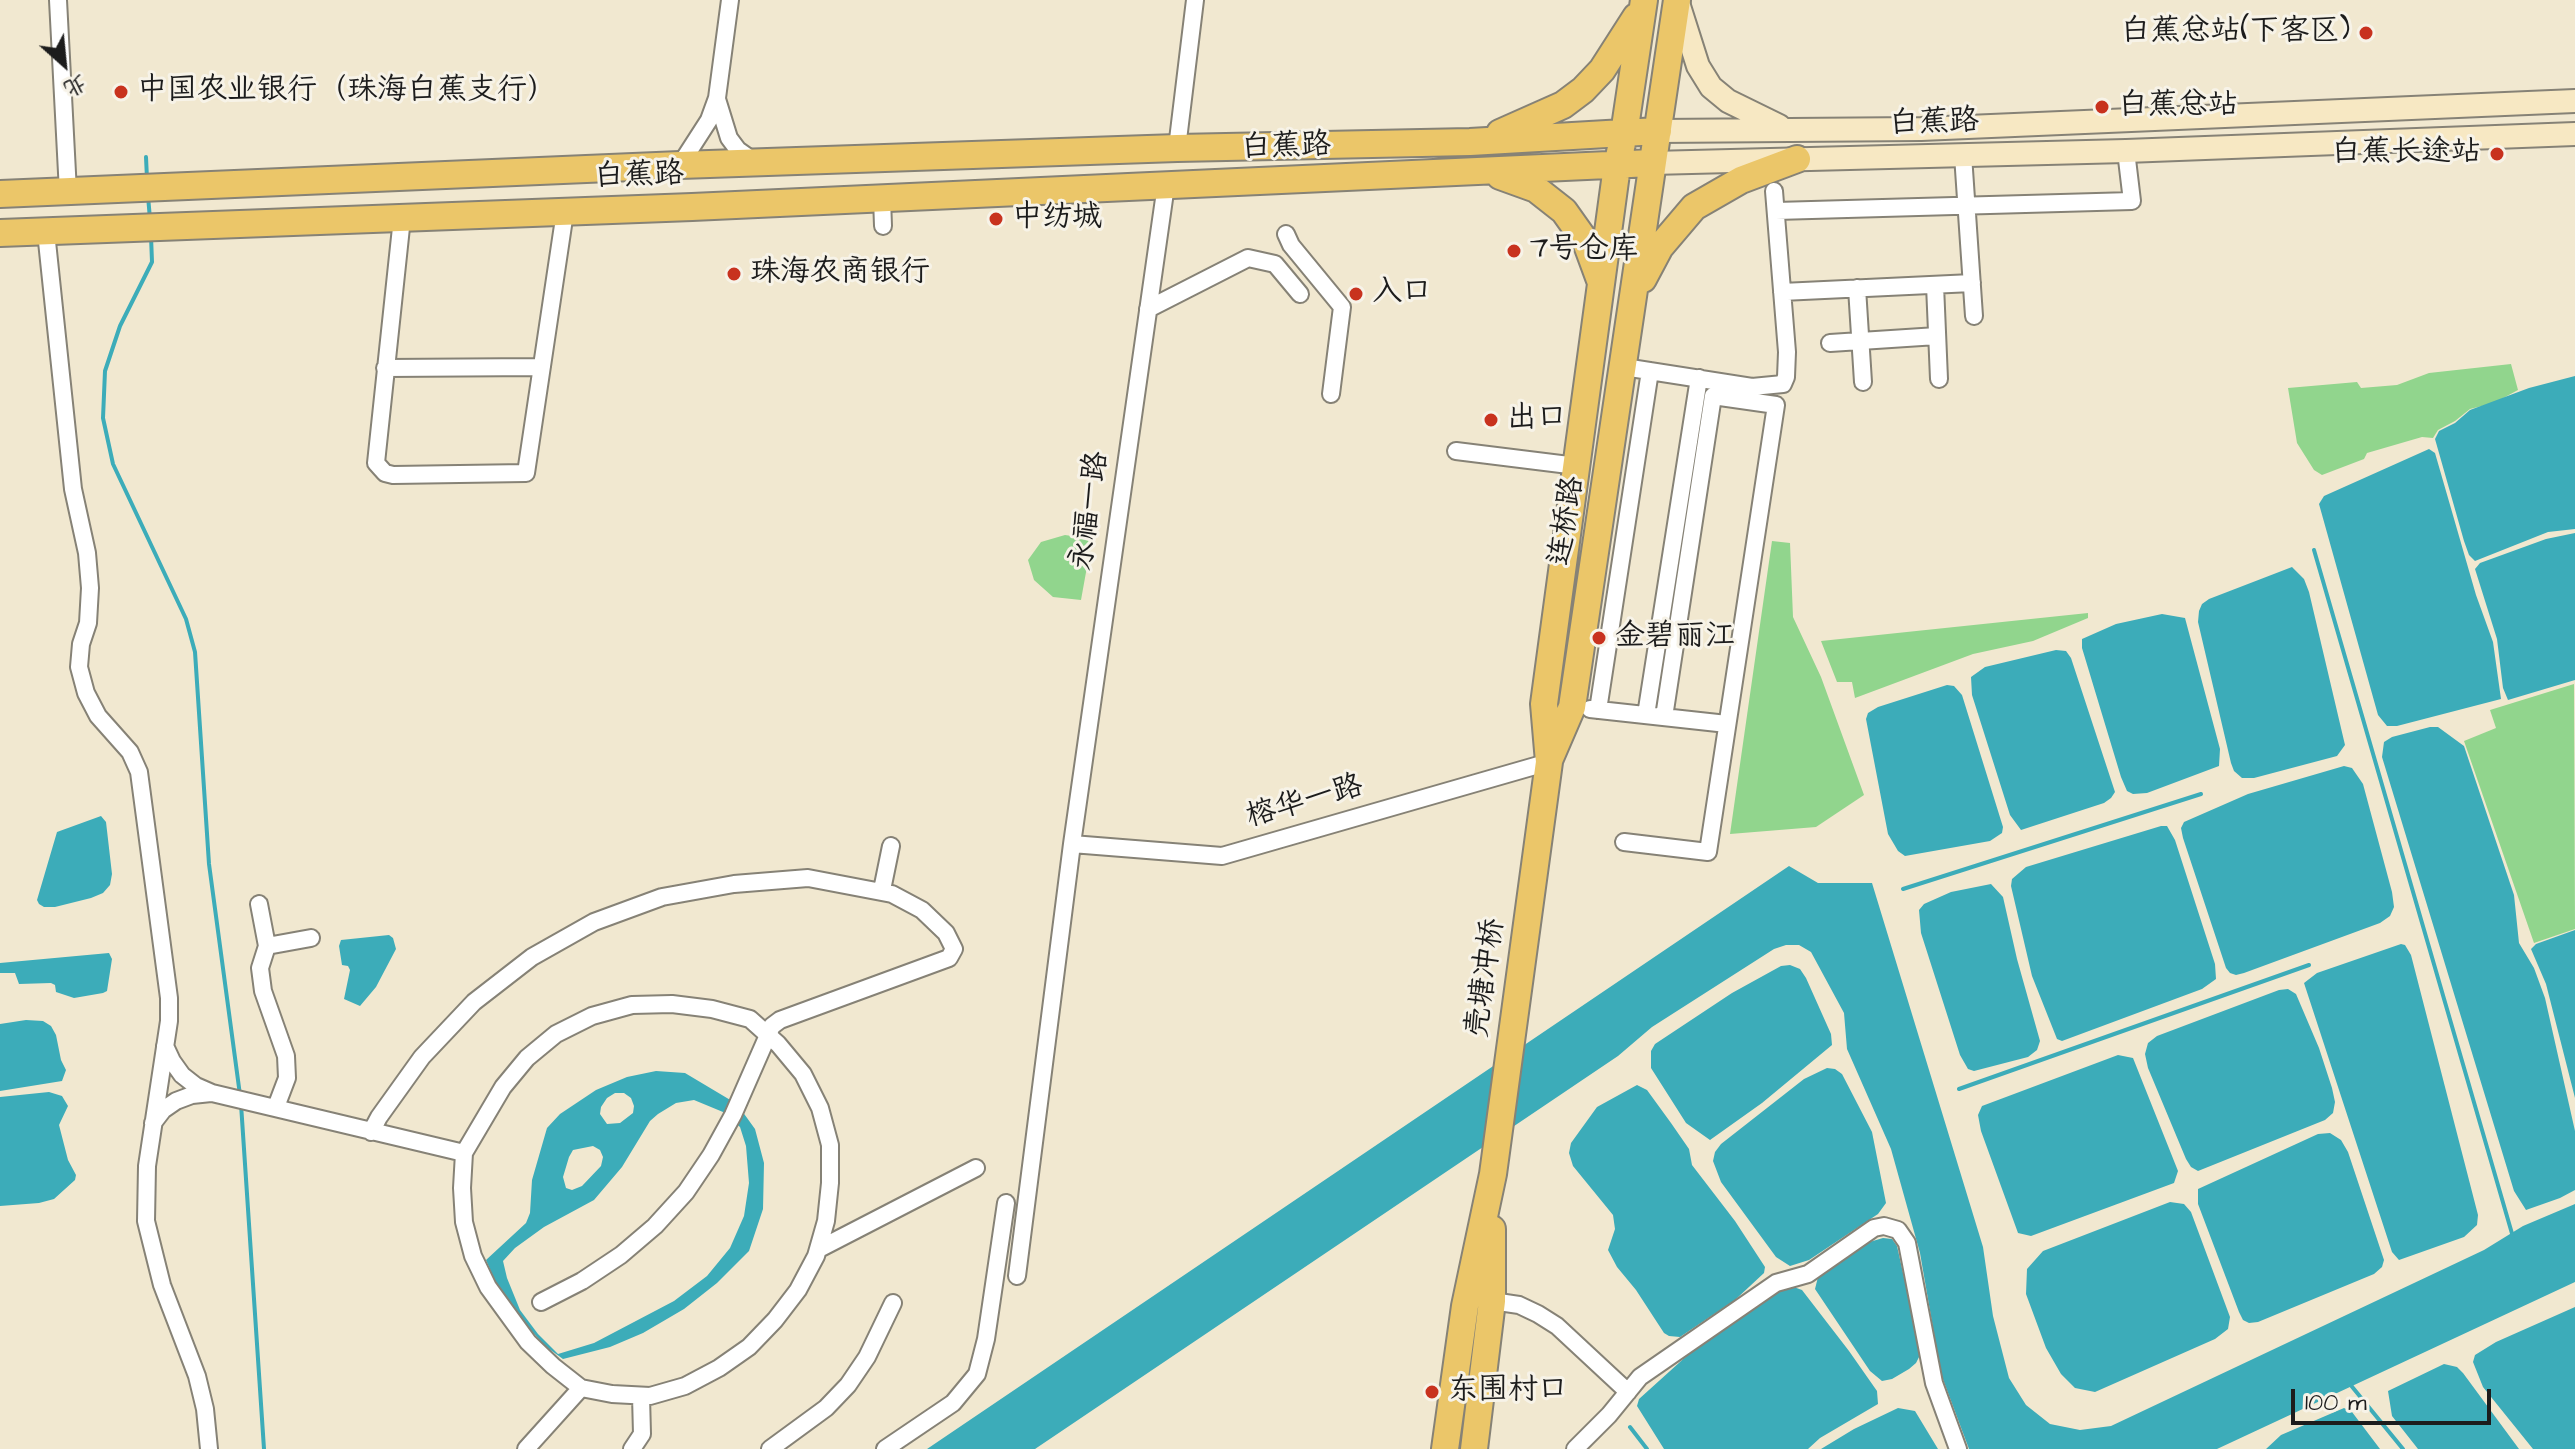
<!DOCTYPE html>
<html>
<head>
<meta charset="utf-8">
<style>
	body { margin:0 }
	#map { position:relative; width:2575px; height:1449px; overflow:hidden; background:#f1e8d0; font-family:"Architects Daughter","LXGW WenKai TC",sans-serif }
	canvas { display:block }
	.north { position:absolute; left:24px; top:24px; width:80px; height:80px; -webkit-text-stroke:6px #f7f3e8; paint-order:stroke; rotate:153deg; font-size:22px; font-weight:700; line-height:32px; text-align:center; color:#1c1c1c }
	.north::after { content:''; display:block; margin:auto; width:28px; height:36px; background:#1c1c1c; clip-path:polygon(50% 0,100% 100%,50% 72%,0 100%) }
	.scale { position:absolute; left:2291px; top:1389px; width:200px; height:36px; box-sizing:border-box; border:4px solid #1c1c1c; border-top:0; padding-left:10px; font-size:24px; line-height:28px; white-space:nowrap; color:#1c1c1c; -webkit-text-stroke:6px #f7f3e8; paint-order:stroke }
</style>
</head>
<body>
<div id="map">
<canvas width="2575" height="1449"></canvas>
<div class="north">北</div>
<div class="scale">100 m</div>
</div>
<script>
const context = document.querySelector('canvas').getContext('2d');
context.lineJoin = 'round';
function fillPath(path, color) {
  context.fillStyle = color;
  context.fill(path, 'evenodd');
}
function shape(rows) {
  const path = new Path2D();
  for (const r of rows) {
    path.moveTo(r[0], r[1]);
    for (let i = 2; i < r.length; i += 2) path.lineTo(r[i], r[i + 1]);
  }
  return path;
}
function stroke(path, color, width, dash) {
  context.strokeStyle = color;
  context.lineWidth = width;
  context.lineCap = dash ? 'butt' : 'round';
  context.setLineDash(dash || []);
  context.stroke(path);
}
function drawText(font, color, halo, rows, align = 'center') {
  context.font = font + ' "Architects Daughter","LXGW WenKai TC",sans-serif';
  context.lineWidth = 6;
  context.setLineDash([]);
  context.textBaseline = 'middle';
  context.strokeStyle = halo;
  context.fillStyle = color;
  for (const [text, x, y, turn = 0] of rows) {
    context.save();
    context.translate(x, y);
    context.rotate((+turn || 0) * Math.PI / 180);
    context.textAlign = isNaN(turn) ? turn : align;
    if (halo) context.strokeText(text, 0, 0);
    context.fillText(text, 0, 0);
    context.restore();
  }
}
fillPath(shape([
	[2511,364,2518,390,2494,403,2470,409,2455,421,2438,430,2433,438,2422,437,2367,453,2364,459,2322,475,2314,470,2297,443,2288,388,2357,382,2361,388,2397,385,2429,373],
	[1065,535,1092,539,1081,600,1053,597,1034,580,1028,560,1041,542],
	[1772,541,1790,543,1793,617,1821,677,1864,795,1816,827,1730,834],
	[2088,613,2088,618,2033,641,1973,654,1855,698,1852,682,1837,682,1821,641],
	[2574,684,2575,929,2534,943,2464,741,2496,728,2490,710]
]), '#91d58d');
fillPath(shape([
	[2575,376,2575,529,2548,532,2475,561,2469,555,2464,541,2435,439,2439,431,2455,423,2470,410,2529,388],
	[2429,449,2435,453,2476,595,2493,642,2501,699,2397,726,2387,726,2378,715,2319,504,2324,496],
	[2575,533,2575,680,2508,700,2503,688,2497,639,2475,569,2480,563,2546,539],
	[2292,567,2304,579,2309,592,2345,745,2337,756,2254,778,2242,778,2234,771,2231,763,2198,622,2199,611,2202,604,2209,599],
	[2162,614,2185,618,2220,749,2219,766,2147,793,2133,794,2127,791,2121,777,2082,648,2082,639,2116,624],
	[2056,650,2066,651,2071,658,2115,792,2111,798,2104,803,2021,830,2010,815,1972,695,1971,677,1985,667],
	[1947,685,1954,686,1962,695,2003,827,2002,833,1990,841,1905,856,1898,851,1888,834,1866,719,1868,713,1878,707],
	[2430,727,2438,727,2464,746,2514,895,2519,943,2534,968,2545,998,2575,1131,2575,1190,2560,1198,2526,1210,2514,1191,2382,757,2384,742,2392,737],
	[2344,766,2352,768,2363,784,2392,892,2394,907,2390,916,2380,923,2244,973,2236,975,2230,973,2226,968,2183,838,2181,828,2184,822,2248,794],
	[101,816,106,822,112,874,110,885,103,893,91,898,55,907,44,907,39,904,37,900,57,832],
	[2161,826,2167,826,2175,840,2215,964,2216,979,2202,989,2062,1041,2057,1039,2032,976,2011,886,2012,879,2026,867],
	[1789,866,1818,883,1872,883,1983,1247,1993,1316,2009,1378,2026,1405,2050,1424,2080,1430,2111,1426,2484,1250,2523,1226,2575,1204,2575,1282,2217,1449,1969,1449,1941,1374,1920,1253,1891,1149,1847,1049,1844,1013,1811,952,1799,945,1786,945,1774,949,1652,1027,1618,1056,1035,1449,927,1449],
	[1991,884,2003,897,2017,959,2040,1041,2037,1050,2028,1057,1974,1071,1968,1069,1960,1055,1921,933,1919,910,1924,904,1951,892],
	[2575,930,2575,1098,2546,984,2531,949,2536,944],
	[389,935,393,938,396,949,376,987,360,1006,344,999,350,970,348,966,342,965,339,946,341,940],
	[2401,944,2405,945,2411,955,2478,1215,2477,1225,2464,1237,2399,1260,2392,1252,2304,983,2317,973],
	[109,953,112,959,107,991,103,993,74,998,56,992,55,985,51,983,19,984,15,973,0,973,0,963],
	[1790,965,1800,969,1806,978,1831,1034,1832,1045,1762,1103,1710,1140,1686,1123,1651,1068,1651,1051,1655,1044,1732,993,1781,966],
	[2288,989,2296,994,2319,1048,2332,1088,2335,1102,2333,1113,2325,1120,2198,1171,2191,1167,2186,1159,2148,1068,2145,1054,2148,1043,2157,1036,2279,990],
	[26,1020,43,1021,51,1026,56,1035,61,1060,66,1070,62,1081,0,1091,0,1024],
	[2118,1055,2133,1058,2178,1171,2174,1183,2031,1236,2018,1233,1981,1131,1978,1115,1982,1106],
	[1827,1068,1835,1069,1842,1074,1872,1132,1886,1203,1878,1214,1809,1260,1790,1266,1776,1257,1721,1182,1713,1161,1715,1152,1721,1144,1804,1079],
	[656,1071,685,1073,737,1104,755,1129,764,1163,763,1209,749,1251,717,1283,684,1309,643,1333,610,1347,563,1359,545,1346,529,1328,495,1281,486,1260,526,1223,530,1213,532,1180,547,1128,560,1114,596,1090,627,1077],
	[615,1093,624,1093,631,1098,634,1106,633,1113,620,1123,607,1124,600,1114,601,1107,607,1098],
	[694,1100,723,1112,740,1127,746,1146,749,1183,744,1216,730,1248,707,1276,674,1301,594,1343,558,1354,538,1334,520,1310,507,1278,503,1261,515,1248,544,1227,594,1200,622,1167,650,1121,658,1114,676,1103],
	[593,1146,600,1150,603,1157,601,1166,582,1186,572,1190,566,1188,563,1177,569,1157,573,1150],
	[1637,1085,1647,1090,1671,1123,1689,1149,1692,1165,1735,1221,1765,1267,1764,1273,1735,1300,1680,1337,1669,1336,1664,1333,1636,1290,1617,1267,1608,1250,1615,1229,1613,1215,1573,1166,1569,1153,1571,1143,1597,1107],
	[49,1092,62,1096,68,1106,59,1125,68,1160,76,1175,75,1180,54,1199,39,1203,0,1206,0,1097],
	[2330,1133,2341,1140,2348,1152,2384,1260,2382,1267,2374,1274,2258,1322,2249,1323,2243,1320,2239,1312,2198,1204,2198,1189,2318,1134],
	[2170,1202,2184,1204,2191,1212,2230,1317,2228,1329,2215,1339,2095,1392,2075,1388,2061,1374,2046,1348,2026,1294,2027,1269,2043,1251],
	[1883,1238,1892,1239,1897,1246,1921,1353,1916,1363,1909,1369,1892,1379,1882,1381,1870,1371,1815,1289,1818,1277,1866,1243],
	[1791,1286,1802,1290,1849,1351,1877,1391,1878,1404,1820,1438,1808,1449,1664,1449,1637,1406,1639,1399,1701,1343,1722,1331,1765,1297],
	[2575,1307,2575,1449,2533,1449,2483,1387,2473,1362,2475,1355,2496,1342],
	[2444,1364,2457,1367,2463,1373,2519,1449,2418,1449,2392,1416,2388,1391],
	[1898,1408,1915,1411,1938,1449,1821,1449,1854,1429],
	[2344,1408,2352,1412,2380,1449,2266,1449,2281,1435]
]), '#3cacb9');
stroke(shape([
	[146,157,147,179],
	[148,196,150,219],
	[151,236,152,262,120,326,105,371,103,418,113,464,186,619,195,652,209,864,240,1095],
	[2314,550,2513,1237],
	[1903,889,2201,794],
	[1959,1089,2309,965],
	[241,1104,264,1449],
	[2349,1383,2403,1449],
	[1630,1427,1647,1449]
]), '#3cacb9', 4);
const minor = shape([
	[58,0,68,192],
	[717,99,729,138,738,150,755,162],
	[1177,148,1195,0],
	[1963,155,1974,316],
	[680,165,709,120,717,98,730,0],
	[882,198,883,226],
	[1776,211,2132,201,2126,151],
	[402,218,376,463,385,473,393,475,526,473,565,212],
	[46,232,73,489,87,553,90,588,88,623,81,644,79,667,86,693,98,716,130,752,139,772,169,998,169,1021,147,1166,146,1221,162,1285,197,1376,205,1409,209,1449],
	[1286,234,1291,245,1342,307,1331,394],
	[1935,285,1939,379],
	[1857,288,1863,382],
	[1782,292,1972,283],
	[1148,309,1248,258,1275,264,1300,294],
	[1830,343,1937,336],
	[1624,367,1752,387,1783,384,1786,377,1787,352,1774,191],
	[385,368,542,367],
	[1456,451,1577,466],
	[1590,709,1727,724],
	[1598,710,1650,371],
	[1646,715,1699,378],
	[1624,842,1708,852,1776,405,1713,396,1664,717],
	[1072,844,1222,856,1549,762],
	[882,890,891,846],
	[259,904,267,946,260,968,263,991,286,1056,287,1078,276,1107],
	[267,946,311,938],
	[672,1004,712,1009,750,1019,778,1044,803,1074,820,1108,830,1145,830,1183,826,1221,816,1256,798,1290,775,1320,749,1347,719,1368,685,1386,650,1396,612,1394,581,1388,553,1366,528,1342,488,1287,473,1256,464,1222,462,1188,464,1153,503,1087,527,1058,556,1034,592,1016,632,1005,672,1004],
	[165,1046,172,1061,182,1075,196,1086,212,1093,464,1153],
	[153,1123,163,1110,176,1101,192,1095,211,1093],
	[371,1132,379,1117,422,1057,474,1002,532,957,594,922,662,897,734,884,808,878,892,894,922,910,946,933,954,949,949,958,780,1020,772,1026,733,1115,711,1155,686,1192,655,1226,621,1255,582,1281,541,1302],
	[819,1249,976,1168],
	[1017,1276,1072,844,1166,185],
	[1492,1301,1519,1305,1538,1314,1557,1326,1628,1392],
	[526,1449,581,1388],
	[632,1449,642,1434,641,1396],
	[770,1449,826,1408,848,1385,867,1357,893,1303],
	[885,1449,953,1403,977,1374,986,1339,1006,1203],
	[1575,1449,1609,1415,1640,1377,1776,1283,1808,1274,1874,1228,1884,1226,1898,1230,1907,1243,1934,1383,1958,1449]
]);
const secondary = shape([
	[1678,3,1698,66,1711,87,1728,101,1779,126],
	[1658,131,1921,129,2575,101],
	[1652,163,2126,151,2575,134]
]);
const primary = shape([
	[1500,133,1563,105,1583,90,1602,70,1636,17],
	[1500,176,1536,189,1564,211,1586,242,1600,280],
	[0,194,680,165,1177,148,1470,142,1658,131],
	[0,233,692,207,1652,163],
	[1643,279,1660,247,1694,207,1741,180,1797,159],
	[1550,758,1572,707,1677,0],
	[1445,1449,1465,1306,1493,1174,1549,762,1544,704,1617,166,1624,134,1644,0],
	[1474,1449,1492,1301,1492,1229]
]);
stroke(minor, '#868276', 20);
stroke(secondary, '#868276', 26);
stroke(primary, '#868276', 30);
stroke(minor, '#fff', 16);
stroke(secondary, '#f7e8c3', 22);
stroke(primary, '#ebc669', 26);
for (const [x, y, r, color] of [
	[2366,33,8,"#c8321e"],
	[121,92,8,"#c8321e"],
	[2102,107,8,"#c8321e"],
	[2497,154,8,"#c8321e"],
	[996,219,8,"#c8321e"],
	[1514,251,8,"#c8321e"],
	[734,274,8,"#c8321e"],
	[1356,294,8,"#c8321e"],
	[1491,420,8,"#c8321e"],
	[1599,638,8,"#c8321e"],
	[1432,1392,8,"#c8321e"]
]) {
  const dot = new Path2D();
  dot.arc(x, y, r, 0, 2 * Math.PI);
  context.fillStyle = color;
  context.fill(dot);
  stroke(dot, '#f7f3e8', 3);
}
drawText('30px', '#1c1c1c', '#f7f3e8', [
	["白蕉总站(下客区)",2350,33,"right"],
	["中国农业银行（珠海白蕉支行）",137,92],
	["白蕉总站",2118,107],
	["白蕉长途站",2481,154,"right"],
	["中纺城",1012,219],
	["7号仓库",1530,251],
	["珠海农商银行",750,274],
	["入口",1372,294],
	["出口",1507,420],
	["金碧丽江",1615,638],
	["东围村口",1448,1392]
], 'left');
drawText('30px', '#1c1c1c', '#f7f3e8', [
	["白蕉路",1934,124,-2],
	["白蕉路",1286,148,-2],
	["白蕉路",639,177,-2],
	["永福一路",1091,511,-82],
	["连桥路",1568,521,-81],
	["榕华一路",1305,803,-16],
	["壳塘冲桥",1487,978,-82]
]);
</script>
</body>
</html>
